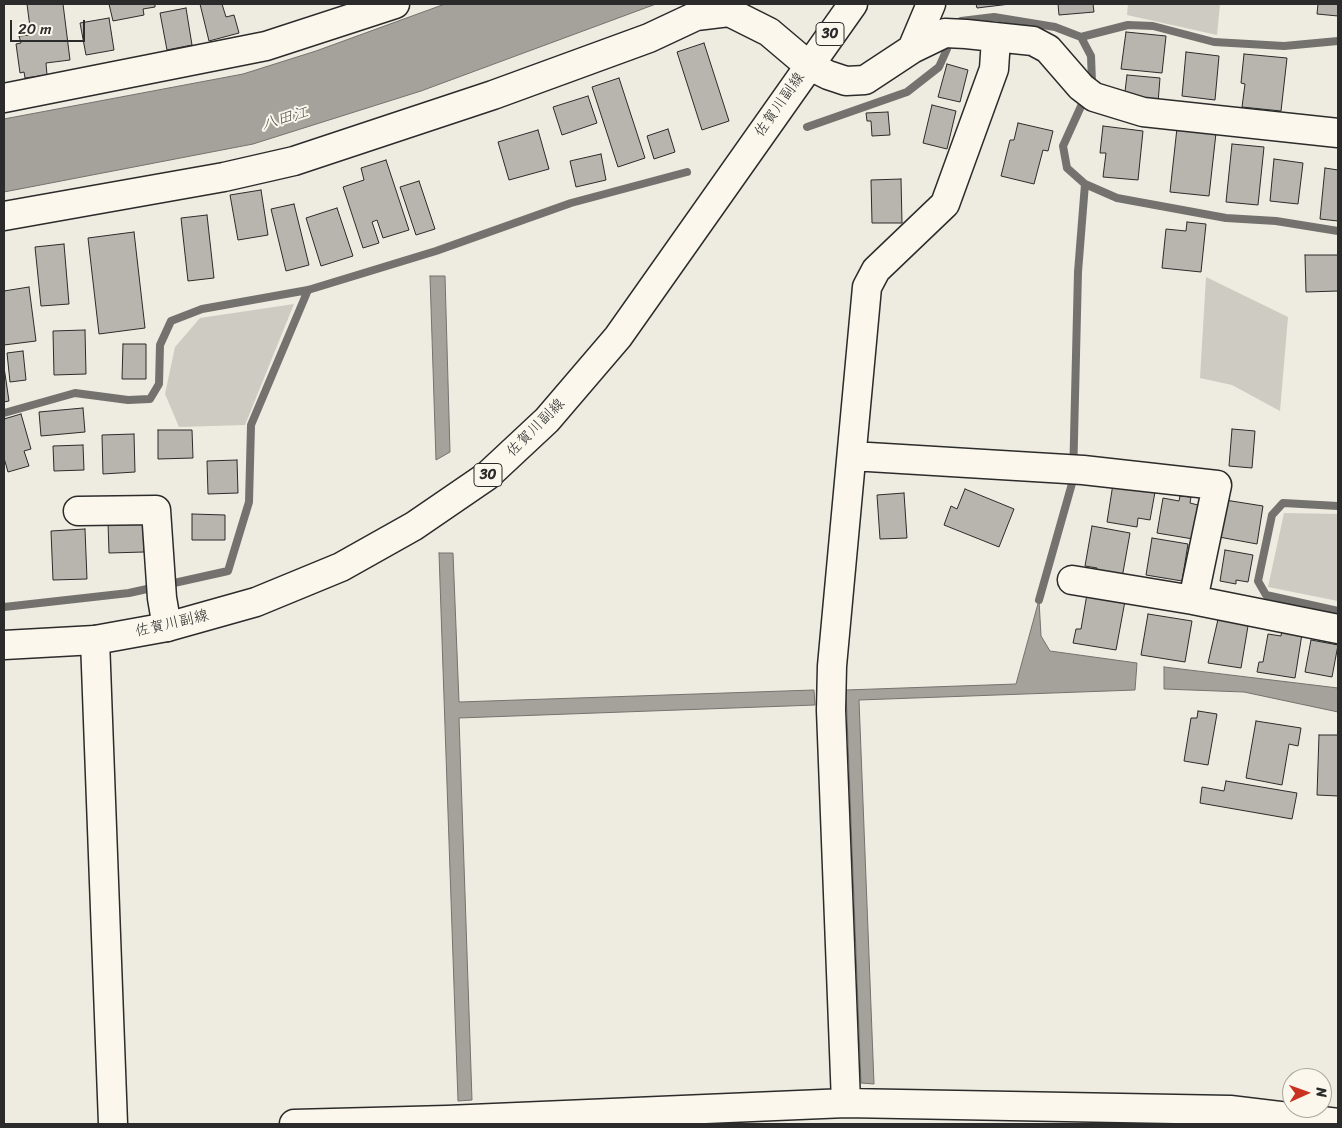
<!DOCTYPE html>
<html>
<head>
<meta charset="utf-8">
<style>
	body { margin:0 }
	#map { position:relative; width:1342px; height:1128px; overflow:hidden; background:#eeebe0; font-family:Sriracha,sans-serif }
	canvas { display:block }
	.frame { position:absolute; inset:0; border:5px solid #2b2b2b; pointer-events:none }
	.north { position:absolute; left:1282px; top:1068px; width:50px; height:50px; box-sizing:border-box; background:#fbf7ec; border:1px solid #a8a59f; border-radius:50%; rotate:88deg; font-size:14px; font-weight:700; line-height:20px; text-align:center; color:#2b2b2b }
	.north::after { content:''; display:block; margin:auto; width:18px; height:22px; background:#c8321e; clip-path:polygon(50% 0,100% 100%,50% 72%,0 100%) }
	.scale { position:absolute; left:10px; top:20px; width:75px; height:22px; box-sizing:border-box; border:2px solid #2b2b2b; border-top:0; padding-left:6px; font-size:15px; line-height:18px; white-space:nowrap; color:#2b2b2b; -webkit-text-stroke:4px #fbf7ec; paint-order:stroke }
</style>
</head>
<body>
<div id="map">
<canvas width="1342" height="1128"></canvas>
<div class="frame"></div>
<div class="north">N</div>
<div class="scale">20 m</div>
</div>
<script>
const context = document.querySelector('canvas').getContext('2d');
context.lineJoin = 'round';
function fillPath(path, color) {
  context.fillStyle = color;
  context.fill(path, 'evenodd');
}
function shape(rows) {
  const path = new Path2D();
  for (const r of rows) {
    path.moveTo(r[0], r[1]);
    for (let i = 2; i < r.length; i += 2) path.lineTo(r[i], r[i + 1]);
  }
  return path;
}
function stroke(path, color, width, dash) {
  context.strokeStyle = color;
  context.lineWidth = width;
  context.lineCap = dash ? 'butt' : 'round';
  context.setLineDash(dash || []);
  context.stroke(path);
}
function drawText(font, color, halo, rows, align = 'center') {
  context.font = font + ' Sriracha,"Klee One",sans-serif';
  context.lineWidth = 4;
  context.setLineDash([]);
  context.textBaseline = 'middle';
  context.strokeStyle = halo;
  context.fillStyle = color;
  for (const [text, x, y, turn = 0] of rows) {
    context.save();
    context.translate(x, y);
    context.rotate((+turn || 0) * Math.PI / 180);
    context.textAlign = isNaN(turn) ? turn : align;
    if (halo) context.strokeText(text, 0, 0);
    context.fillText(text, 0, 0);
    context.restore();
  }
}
fillPath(shape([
	[1128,4,1220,4,1217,35,1127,15],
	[1206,277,1288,317,1280,411,1232,385,1200,378],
	[294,304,245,425,179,427,165,394,175,347,200,318],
	[1284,513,1338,514,1338,601,1268,587]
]), '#cecbc2');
const water = shape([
	[445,4,656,4,421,91,253,144,4,192,4,119,243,74,316,51,445,4],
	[430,276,445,276,450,452,436,460,430,276],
	[439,553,453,553,459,702,814,690,815,705,459,718,472,1100,458,1101,439,553],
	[1039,600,1041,636,1050,651,1137,663,1135,690,859,700,874,1084,861,1083,846,690,1016,684,1039,600],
	[1164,667,1338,688,1338,712,1244,692,1164,689,1164,667]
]);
fillPath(water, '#a4a29a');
stroke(water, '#74726e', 1);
stroke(shape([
	[961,21,994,17,1055,27,1081,37],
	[1338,41,1284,46,1214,42,1153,26,1128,25,1081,37,1091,56,1092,82,1063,146,1067,168,1085,184,1117,198,1226,218,1276,221,1338,231],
	[807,127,907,92,939,67,947,49],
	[4,413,75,393,128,400,150,399,159,384,160,345,171,321,202,309,308,290,436,251,571,203,687,172],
	[1338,506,1283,503,1272,515,1258,581,1266,595,1338,611],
	[1039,600,1073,480,1078,272,1085,184],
	[4,607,129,593,228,571,249,502,251,425,308,290]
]), '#74726e', 8);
const building = shape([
	[27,4,63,4,70,60,46,63,47,75,25,78,24,72,20,73,16,44,21,43,19,36,31,35,27,4],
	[109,4,155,4,155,7,143,9,144,15,113,21,109,4],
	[200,4,222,4,226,17,234,15,239,33,209,41,200,4],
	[976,4,1010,4,977,8,976,4],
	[1058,4,1093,4,1094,12,1059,15,1058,4],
	[1318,4,1338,4,1338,16,1317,14,1318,4],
	[186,8,192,45,167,50,160,13,186,8],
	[109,18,114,50,86,55,80,23,109,18],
	[1126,32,1166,36,1162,73,1121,69,1126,32],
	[704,43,729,121,702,130,677,52,704,43],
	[1186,52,1219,56,1215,100,1182,96,1186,52],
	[1244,54,1287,58,1281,111,1242,107,1245,84,1241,83,1244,54],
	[947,64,968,70,960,102,938,97,947,64],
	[1127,75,1160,78,1158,103,1124,100,1127,75],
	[619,78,645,158,618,167,592,87,619,78],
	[588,96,597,123,562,135,553,107,588,96],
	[932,105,956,111,947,149,923,143,932,105],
	[888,112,890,135,872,136,871,121,867,121,866,113,888,112],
	[1018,123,1053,131,1048,151,1043,150,1034,184,1001,176,1010,140,1014,140,1018,123],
	[1103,126,1143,131,1138,180,1103,177,1106,153,1100,153,1103,126],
	[1177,128,1216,133,1209,196,1170,192,1177,128],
	[668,129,675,152,654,159,647,136,668,129],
	[538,130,549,169,509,180,498,142,538,130],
	[1232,144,1264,147,1258,205,1226,202,1232,144],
	[601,154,606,180,576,187,570,161,601,154],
	[1274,159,1303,163,1298,204,1270,201,1274,159],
	[386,160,409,230,383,238,377,220,372,222,379,243,363,248,343,187,364,180,361,168,386,160],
	[1325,168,1338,170,1338,221,1320,219,1325,168],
	[901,179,902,223,872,223,871,180,901,179],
	[419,181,435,229,416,235,400,187,419,181],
	[261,190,268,235,238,240,230,195,261,190],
	[294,204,309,265,286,271,271,209,294,204],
	[337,208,353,256,321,266,306,218,337,208],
	[207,215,214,278,188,281,181,218,207,215],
	[1187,222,1206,224,1201,272,1162,268,1166,229,1186,231,1187,222],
	[134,232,145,328,99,334,88,238,134,232],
	[64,244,69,304,41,306,35,247,64,244],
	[1305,255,1338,255,1338,291,1306,292,1305,255],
	[29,287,36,341,4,345,4,291,29,287],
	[85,330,86,374,54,375,53,331,85,330],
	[123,344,146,344,146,379,122,379,123,344],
	[23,351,26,380,10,382,7,353,23,351],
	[4,367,9,401,4,402,4,367],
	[83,408,85,432,41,436,39,412,83,408],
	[21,414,31,449,24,451,29,466,8,472,4,458,4,419,21,414],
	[1232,429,1255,431,1252,468,1229,466,1232,429],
	[158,430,192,430,193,458,158,459,158,430],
	[134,434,135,472,103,474,102,435,134,434],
	[83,445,84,470,54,471,53,446,83,445],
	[237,460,238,493,208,494,207,461,237,460],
	[1113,484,1155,492,1150,520,1138,518,1137,527,1107,522,1113,484],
	[965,489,1014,509,999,547,944,525,951,506,957,509,965,489],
	[904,493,907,538,880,539,877,495,904,493],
	[1180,496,1191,497,1190,503,1198,505,1193,539,1157,533,1163,498,1179,501,1180,496],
	[1225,500,1263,506,1257,544,1219,537,1225,500],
	[192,514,225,515,225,540,192,540,192,514],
	[108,522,143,522,144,552,109,553,108,522],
	[1092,526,1130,533,1122,578,1096,573,1097,568,1085,566,1092,526],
	[85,529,87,579,53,580,51,531,85,529],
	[1152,538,1188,544,1182,581,1146,575,1152,538],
	[1225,550,1253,555,1248,582,1236,580,1236,584,1220,581,1225,550],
	[1087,594,1125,601,1116,650,1073,643,1076,629,1081,629,1087,594],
	[1148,614,1192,621,1185,662,1141,655,1148,614],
	[1219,615,1249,620,1241,668,1208,663,1219,615],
	[1282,630,1302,634,1295,678,1257,672,1259,662,1263,662,1268,634,1281,636,1282,630],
	[1311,640,1338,645,1332,677,1305,672,1311,640],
	[1198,711,1217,714,1208,765,1184,761,1191,718,1197,718,1198,711],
	[1256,721,1301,728,1298,746,1289,744,1282,785,1246,778,1256,721],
	[1319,735,1338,735,1338,796,1317,795,1319,735],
	[1226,781,1297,793,1292,819,1200,803,1202,787,1224,791,1226,781]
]);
fillPath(building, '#b8b5ae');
stroke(building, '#2b2b2b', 1);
const minor = shape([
	[912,49,931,4],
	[4,98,266,46,395,4],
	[4,216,224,177,294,161,493,95,649,38,696,16,729,12,769,32,808,65,828,75,846,81,865,80,912,49,945,33,966,34,1033,41,1048,49,1081,87,1094,97,1143,112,1338,133],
	[852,456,1083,470,1217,485,1193,600,1338,629],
	[78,511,156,510,162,598,167,627],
	[1072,580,1193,600],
	[95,640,113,1124],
	[846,1103,831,710,832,666,867,287,876,270,945,204,994,69,996,39],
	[294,1124,447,1120,846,1103,1230,1110,1338,1123]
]);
const major = shape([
	[4,645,95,640,167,627,256,602,341,567,414,526,487,476,547,420,618,337,853,4]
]);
stroke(minor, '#2b2b2b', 31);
stroke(major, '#2b2b2b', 31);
stroke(minor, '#fbf7ec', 28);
stroke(major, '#fbf7ec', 28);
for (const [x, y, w] of [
	[830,34,28],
	[488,475,28]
]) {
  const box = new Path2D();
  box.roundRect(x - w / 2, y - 11.5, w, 23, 4);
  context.fillStyle = '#fbf7ec';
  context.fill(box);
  stroke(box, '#2b2b2b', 1);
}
drawText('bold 14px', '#2b2b2b', null, [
	["30",830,34],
	["30",488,475]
]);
drawText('15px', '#2b2b2b', '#fbf7ec', [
	["佐賀川副線",780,105,-55],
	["佐賀川副線",536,428,-45],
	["佐賀川副線",172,624,-13]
]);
drawText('italic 16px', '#555552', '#fbf7ec', [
	["八田江",285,119,-16]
]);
</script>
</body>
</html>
